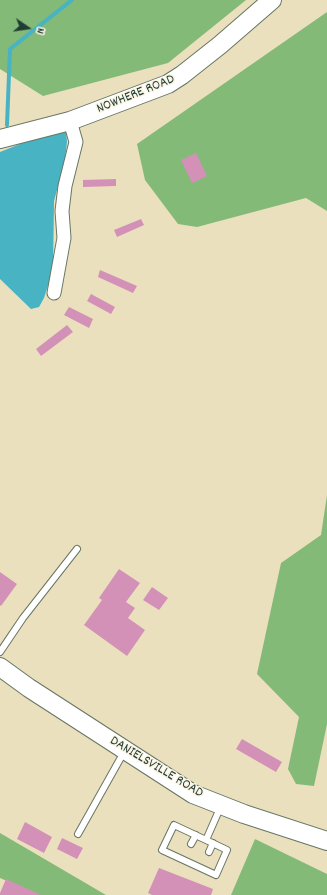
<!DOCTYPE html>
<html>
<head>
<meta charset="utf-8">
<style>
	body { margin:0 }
	#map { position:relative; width:327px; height:895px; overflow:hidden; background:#ebe0bd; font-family:Dekko,sans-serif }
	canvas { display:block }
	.north { position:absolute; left:8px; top:8px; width:40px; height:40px; -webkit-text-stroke:3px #fcf5e5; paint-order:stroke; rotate:103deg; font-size:11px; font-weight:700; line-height:16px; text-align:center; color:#1f3d34 }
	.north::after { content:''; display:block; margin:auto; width:14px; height:18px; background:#1f3d34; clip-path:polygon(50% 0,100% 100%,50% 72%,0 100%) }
</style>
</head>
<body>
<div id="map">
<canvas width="327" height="895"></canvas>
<div class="north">N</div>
</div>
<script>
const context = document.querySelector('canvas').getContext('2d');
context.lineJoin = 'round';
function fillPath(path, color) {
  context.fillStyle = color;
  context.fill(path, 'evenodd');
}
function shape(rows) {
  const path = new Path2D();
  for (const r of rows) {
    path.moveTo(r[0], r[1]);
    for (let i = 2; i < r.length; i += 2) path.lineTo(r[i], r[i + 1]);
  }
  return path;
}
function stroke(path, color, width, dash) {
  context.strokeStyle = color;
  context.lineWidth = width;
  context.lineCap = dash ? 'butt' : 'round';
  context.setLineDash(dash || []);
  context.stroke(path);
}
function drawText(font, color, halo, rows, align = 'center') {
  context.font = font + ' Dekko,sans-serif';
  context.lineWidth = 3;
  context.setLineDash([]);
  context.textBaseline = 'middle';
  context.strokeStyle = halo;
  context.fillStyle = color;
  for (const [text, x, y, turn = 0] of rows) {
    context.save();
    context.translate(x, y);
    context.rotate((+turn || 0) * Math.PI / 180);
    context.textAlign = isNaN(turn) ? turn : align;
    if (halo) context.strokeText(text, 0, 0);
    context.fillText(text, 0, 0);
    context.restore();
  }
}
fillPath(shape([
	[0,0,246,0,168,63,43,96,0,69],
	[327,12,327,211,306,198,197,227,178,224,145,180,137,144],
	[327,495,327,724,314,786,296,784,288,769,299,717,257,674,281,563,321,535],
	[0,833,106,895,39,895,0,878],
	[255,839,327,874,327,895,231,895]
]), '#83ba77');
fillPath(shape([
	[63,130,66,131,67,142,65,160,54,201,53,270,44,298,39,307,31,309,0,279,0,152,20,144]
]), '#47b3c3');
stroke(shape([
	[7,125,10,49,72,0]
]), '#47b3c3', 4);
fillPath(shape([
	[196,153,207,176,192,183,181,160],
	[116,179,116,186,83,187,83,180],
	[141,219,144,225,117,237,114,230],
	[100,270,137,286,133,293,98,277],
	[91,294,115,307,111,314,87,301],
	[69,307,93,319,89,328,64,315],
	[67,325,73,332,41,356,36,349],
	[119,569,140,583,126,602,135,608,128,618,145,630,127,656,84,625,102,600,99,598],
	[0,572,17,584,1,606,0,605],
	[152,587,168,598,159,610,143,600],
	[242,739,282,762,276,772,236,749],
	[25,822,52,837,44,853,17,839],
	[62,838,83,848,77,859,57,849],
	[159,868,213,889,211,895,152,895,148,893],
	[6,879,39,894,39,895,0,895,0,893]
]), '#d391b8');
const lane = shape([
	[0,652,23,618,77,549],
	[78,834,124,752],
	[206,840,174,825,162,850,216,875,227,850,206,840,221,806],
	[191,844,196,835],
	[209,852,213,843]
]);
const street = shape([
	[54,293,64,238,62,211,65,186,76,142,70,121]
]);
const secondary = shape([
	[0,139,70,121,168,84,182,75,220,45,272,0],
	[0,667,29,688,193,794,244,814,327,841]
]);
stroke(lane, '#667664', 8);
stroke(street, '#667664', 15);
stroke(secondary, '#667664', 20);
stroke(lane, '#fff', 6);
stroke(street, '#fff', 13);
stroke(secondary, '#fff', 18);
drawText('14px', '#1f3d34', '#fcf5e5', [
	["NOWHERE ROAD",136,95,-22],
	["DANIELSVILLE ROAD",156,768,31]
]);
</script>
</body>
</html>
